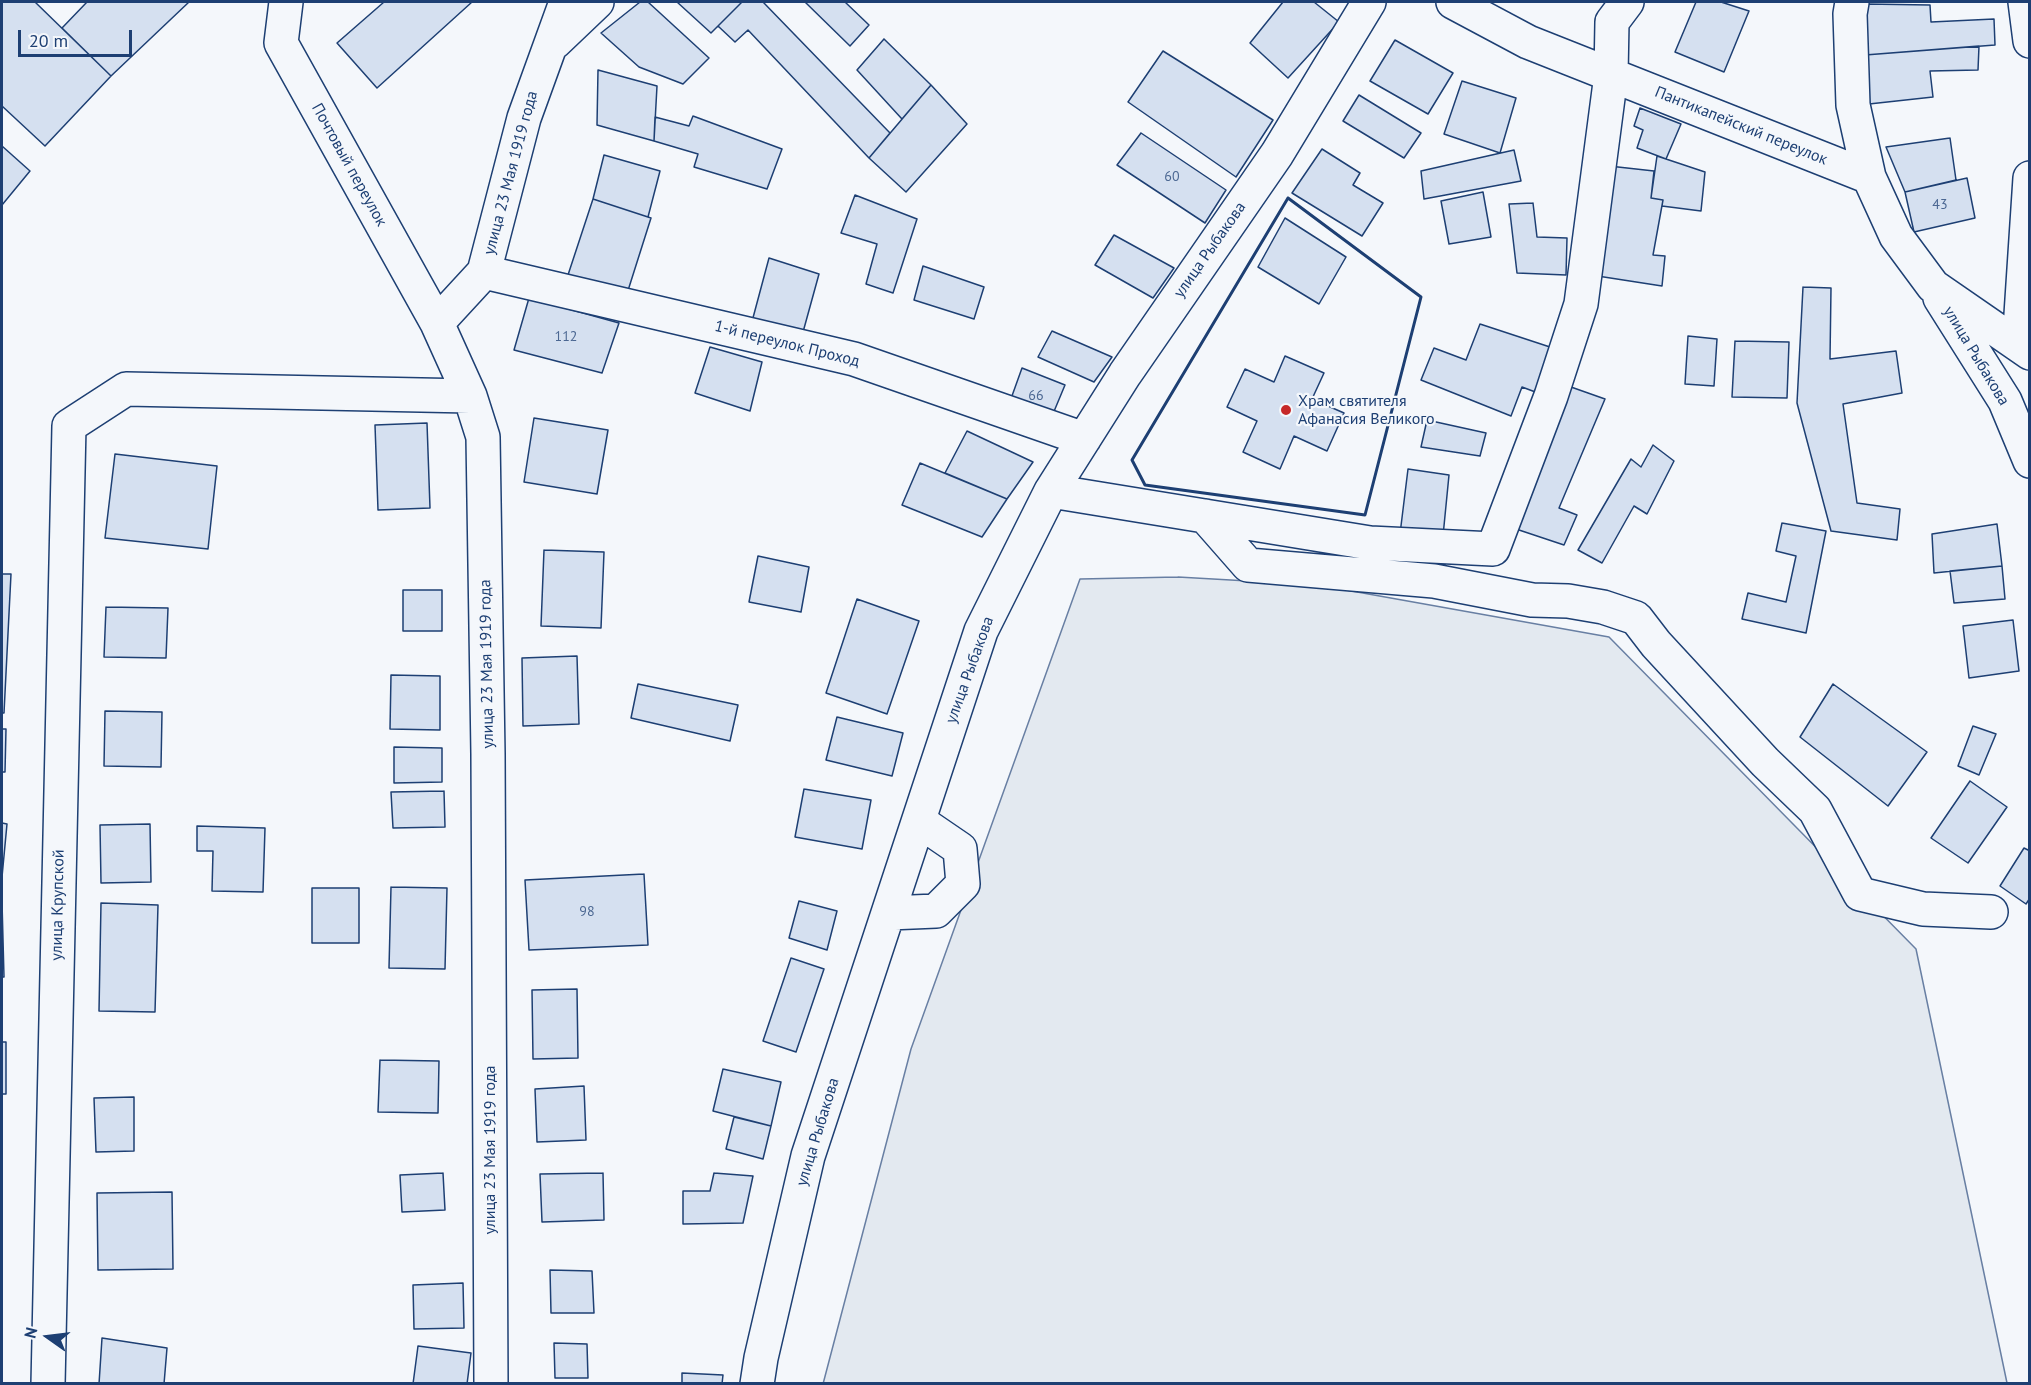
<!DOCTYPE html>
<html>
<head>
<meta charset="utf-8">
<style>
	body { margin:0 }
	#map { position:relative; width:2031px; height:1385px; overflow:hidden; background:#f4f7fb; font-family:"PT Sans",sans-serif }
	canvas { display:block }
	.frame { position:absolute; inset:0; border:3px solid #1d3f73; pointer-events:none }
	.north { position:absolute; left:18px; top:1307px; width:60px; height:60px; -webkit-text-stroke:4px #f4f7fb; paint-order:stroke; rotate:284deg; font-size:16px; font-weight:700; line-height:24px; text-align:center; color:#1d3f73 }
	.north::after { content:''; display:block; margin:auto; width:21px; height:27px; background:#1d3f73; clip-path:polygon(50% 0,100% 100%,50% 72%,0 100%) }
	.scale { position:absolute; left:18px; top:30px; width:114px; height:27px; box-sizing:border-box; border:3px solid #1d3f73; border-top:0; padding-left:8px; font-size:18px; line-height:21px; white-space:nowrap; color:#1d3f73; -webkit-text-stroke:4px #f4f7fb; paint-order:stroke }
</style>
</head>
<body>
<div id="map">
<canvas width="2031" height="1385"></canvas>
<div class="frame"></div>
<div class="north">N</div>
<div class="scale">20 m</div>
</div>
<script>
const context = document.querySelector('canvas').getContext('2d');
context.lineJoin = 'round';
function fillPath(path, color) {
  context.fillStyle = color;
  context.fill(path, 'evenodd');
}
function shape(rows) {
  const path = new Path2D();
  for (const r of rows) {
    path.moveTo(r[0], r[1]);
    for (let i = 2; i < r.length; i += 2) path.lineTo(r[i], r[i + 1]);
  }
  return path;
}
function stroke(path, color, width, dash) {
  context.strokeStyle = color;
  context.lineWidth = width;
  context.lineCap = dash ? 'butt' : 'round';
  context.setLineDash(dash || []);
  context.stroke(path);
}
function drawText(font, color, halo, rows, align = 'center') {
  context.font = font + ' "PT Sans",sans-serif';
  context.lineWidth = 4.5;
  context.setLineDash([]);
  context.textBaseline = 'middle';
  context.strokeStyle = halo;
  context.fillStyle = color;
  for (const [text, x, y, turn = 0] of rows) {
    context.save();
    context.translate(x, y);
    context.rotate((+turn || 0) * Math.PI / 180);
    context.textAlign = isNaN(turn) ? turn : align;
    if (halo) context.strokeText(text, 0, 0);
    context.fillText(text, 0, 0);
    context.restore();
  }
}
const green = shape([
	[1178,577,1318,585,1609,637,1916,949,2007,1383,823,1384,911,1049,1080,579,1178,577]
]);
fillPath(green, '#e3e9f0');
stroke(green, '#687fa3', 1.5);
const building = shape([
	[2,2,35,2,111,76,45,146,2,106,2,2],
	[87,2,189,2,111,76,62,28,87,2],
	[384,2,472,2,377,88,337,43,384,2],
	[640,2,648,2,709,58,683,84,639,67,601,33,640,2],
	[677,2,742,2,711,33,677,2],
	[742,2,763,2,890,133,869,158,748,30,735,42,718,26,742,2],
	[805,2,845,2,869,25,850,46,805,2],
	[1283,2,1314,2,1339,22,1288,78,1250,43,1283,2],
	[1696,2,1721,2,1749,11,1724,72,1675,52,1696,2],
	[1865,4,1930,5,1931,22,1994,19,1995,45,1865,55,1865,4],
	[884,39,931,85,902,119,857,70,884,39],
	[1395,40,1453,73,1428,114,1370,81,1395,40],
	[1979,46,1978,70,1930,71,1933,97,1869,104,1865,55,1979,46],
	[1163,51,1273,120,1236,177,1128,102,1163,51],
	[598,70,657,86,654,141,597,125,598,70],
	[1462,81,1516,98,1500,153,1444,134,1462,81],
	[931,85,967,124,906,192,869,158,931,85],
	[1359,95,1421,133,1404,158,1343,121,1359,95],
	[1640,108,1681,124,1666,159,1637,148,1643,130,1634,126,1640,108],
	[693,116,782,149,767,189,694,167,698,154,654,141,655,117,689,126,693,116],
	[1141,133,1226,190,1205,223,1117,165,1141,133],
	[1950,138,1956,180,1905,192,1886,147,1950,138],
	[2,146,30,171,2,205,2,146],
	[1322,149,1360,173,1353,185,1383,203,1362,236,1292,193,1322,149],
	[1514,150,1521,181,1424,199,1421,171,1514,150],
	[604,155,660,171,648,217,593,199,604,155],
	[1657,156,1705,172,1701,211,1662,206,1663,200,1651,198,1657,156],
	[1609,166,1654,171,1651,198,1663,200,1653,255,1665,256,1662,286,1591,275,1609,166],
	[1967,178,1975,218,1914,232,1905,192,1967,178],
	[1483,192,1491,237,1449,244,1441,201,1483,192],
	[855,195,917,219,893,293,866,284,877,244,841,233,855,195],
	[593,199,651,218,625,300,566,281,593,199],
	[1533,203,1537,237,1567,238,1566,275,1517,273,1509,204,1533,203],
	[1285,218,1346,257,1319,304,1258,267,1285,218],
	[1114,235,1174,268,1153,298,1095,265,1114,235],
	[769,258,819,274,800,343,750,329,769,258],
	[923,266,984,287,974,319,914,300,923,266],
	[1803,287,1831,288,1830,359,1896,351,1902,393,1843,404,1857,503,1900,509,1897,540,1831,531,1797,403,1803,287],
	[529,298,619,323,602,373,514,350,529,298],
	[1480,324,1553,348,1538,393,1522,387,1511,416,1421,380,1434,348,1466,360,1480,324],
	[1052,331,1112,357,1094,382,1038,357,1052,331],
	[1688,336,1717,339,1714,386,1685,384,1688,336],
	[1735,341,1789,342,1787,398,1732,397,1735,341],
	[710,347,762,362,750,411,695,393,710,347],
	[1285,356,1324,373,1312,399,1344,413,1327,451,1294,436,1280,469,1243,452,1257,421,1227,407,1245,369,1274,382,1285,356],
	[1022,368,1065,385,1050,421,1008,407,1022,368],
	[1571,387,1605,399,1559,508,1577,515,1564,545,1513,528,1571,387],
	[534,418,608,430,597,494,524,482,534,418],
	[1427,420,1486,433,1480,456,1421,447,1427,420],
	[427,423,430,508,378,510,375,425,427,423],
	[967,431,1033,462,1007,499,945,473,967,431],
	[1653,445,1674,461,1647,514,1634,506,1602,563,1578,550,1631,459,1641,467,1653,445],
	[115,454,217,466,208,549,105,538,115,454],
	[920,463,1007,499,982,537,902,505,920,463],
	[1408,469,1449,475,1443,536,1400,534,1408,469],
	[1782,523,1826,531,1806,633,1742,619,1748,593,1786,602,1796,556,1776,551,1782,523],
	[1997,524,2002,566,1934,573,1932,534,1997,524],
	[544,550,604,552,601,628,541,626,544,550],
	[758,556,809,567,801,612,749,602,758,556],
	[2002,566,2005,599,1954,603,1950,571,2002,566],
	[2,574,11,574,4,713,2,713,2,574],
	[403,590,442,590,442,631,403,631,403,590],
	[857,599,919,621,887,714,826,693,857,599],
	[106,607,168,608,166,658,104,657,106,607],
	[2013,620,2019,671,1969,678,1963,626,2013,620],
	[577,656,579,724,523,726,522,658,577,656],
	[391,675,440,676,440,730,390,729,391,675],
	[638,684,738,705,730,741,631,718,638,684],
	[1833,684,1927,752,1888,806,1800,737,1833,684],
	[105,711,162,712,161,767,104,766,105,711],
	[837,717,903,733,892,776,826,760,837,717],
	[1973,726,1996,734,1979,775,1958,766,1973,726],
	[2,729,6,729,5,772,2,772,2,729],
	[394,747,442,748,442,782,394,783,394,747],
	[1970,781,2007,807,1968,863,1931,838,1970,781],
	[804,789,871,800,862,849,795,837,804,789],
	[444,791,445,827,393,828,391,792,444,791],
	[2,823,7,824,2,877,2,823],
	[150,824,151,882,101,883,100,825,150,824],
	[197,826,265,828,263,892,212,891,213,851,197,851,197,826],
	[2024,848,2030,851,2030,898,2026,904,2000,886,2024,848],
	[644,874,648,945,529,950,525,880,644,874],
	[391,887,447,888,445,969,389,968,391,887],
	[312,888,359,888,359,943,312,943,312,888],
	[799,901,837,911,827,950,789,938,799,901],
	[2,902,4,977,2,977,2,902],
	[101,903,158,905,155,1012,99,1011,101,903],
	[791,958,824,969,796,1052,763,1041,791,958],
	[577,989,578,1058,533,1059,532,990,577,989],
	[2,1042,6,1042,6,1094,2,1094,2,1042],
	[380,1060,439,1061,438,1113,378,1112,380,1060],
	[723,1069,781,1082,771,1126,713,1111,723,1069],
	[584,1086,586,1140,537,1142,535,1089,584,1086],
	[134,1097,134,1151,96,1152,94,1098,134,1097],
	[734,1117,771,1126,763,1159,726,1149,734,1117],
	[443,1173,445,1210,402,1212,400,1175,443,1173],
	[603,1173,604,1220,542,1222,540,1174,603,1173],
	[714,1173,753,1176,743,1223,683,1224,683,1191,710,1191,714,1173],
	[172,1192,173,1269,98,1270,97,1193,172,1192],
	[550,1270,592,1271,594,1313,551,1313,550,1270],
	[463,1283,464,1328,414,1329,413,1285,463,1283],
	[102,1338,167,1348,164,1384,99,1384,102,1338],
	[554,1343,587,1344,588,1378,555,1378,554,1343],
	[418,1346,471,1353,467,1384,413,1384,418,1346],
	[682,1373,723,1375,722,1384,682,1384,682,1373]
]);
fillPath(building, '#d5e0f0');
stroke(building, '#1d3f73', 1.5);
const minor = shape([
	[286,2,281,43,437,323,470,396,483,437,488,754,491,1384],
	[1453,2,1528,42,1869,177],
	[1852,2,1850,14,1853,105,1869,177,1896,236,1933,286,2030,353],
	[2025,2,2030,41],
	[555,42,597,2],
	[484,272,854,359,1084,439],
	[1940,298,2005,401,2030,461],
	[437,323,484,272,524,118,566,2],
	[2019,345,2030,178],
	[1051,491,1370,543,1493,549,1551,396,1581,304,1611,75,1612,22,1627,2],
	[1205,516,1248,565,1434,581,1532,600,1568,601,1603,607,1636,618,1656,644,1765,762,1815,810,1860,894,1923,909,1991,912],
	[889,913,936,911,963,884,960,849,919,821],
	[48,1384,69,426,126,389,470,396],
	[757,1384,761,1358,808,1156,981,631,1051,491,1125,374,1277,154,1369,2]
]);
stroke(minor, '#1d3f73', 36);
stroke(minor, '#f4f7fb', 33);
stroke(shape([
	[1288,198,1421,297,1365,515,1145,485,1132,460,1288,198]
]), '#1d3f73', 3);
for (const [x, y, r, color] of [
	[1286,410,6,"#c62828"]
]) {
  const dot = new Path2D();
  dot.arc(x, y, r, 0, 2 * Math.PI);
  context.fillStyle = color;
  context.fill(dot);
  stroke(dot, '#f4f7fb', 2);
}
drawText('14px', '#4b6792', null, [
	["60",1172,177],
	["43",1940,205],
	["112",566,337],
	["66",1036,396],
	["98",587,912]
]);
drawText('16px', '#1d3f73', '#f4f7fb', [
	["Пантикапейский переулок",1741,126,22],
	["Почтовый переулок",349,165,61],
	["улица 23 Мая 1919 года",511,173,-75],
	["улица Рыбакова",1210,250,-55],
	["1-й переулок Проход",787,344,14],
	["улица Рыбакова",1976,356,59],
	["улица 23 Мая 1919 года",487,664,-91],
	["улица Рыбакова",970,670,-70],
	["улица Крупской",58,905,-89],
	["улица Рыбакова",818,1132,-73],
	["улица 23 Мая 1919 года",490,1150,-90]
]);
drawText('16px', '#1d3f73', '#f4f7fb', [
	["Храм святителя",1298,401],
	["Афанасия Великого",1298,419]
], 'left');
</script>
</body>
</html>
